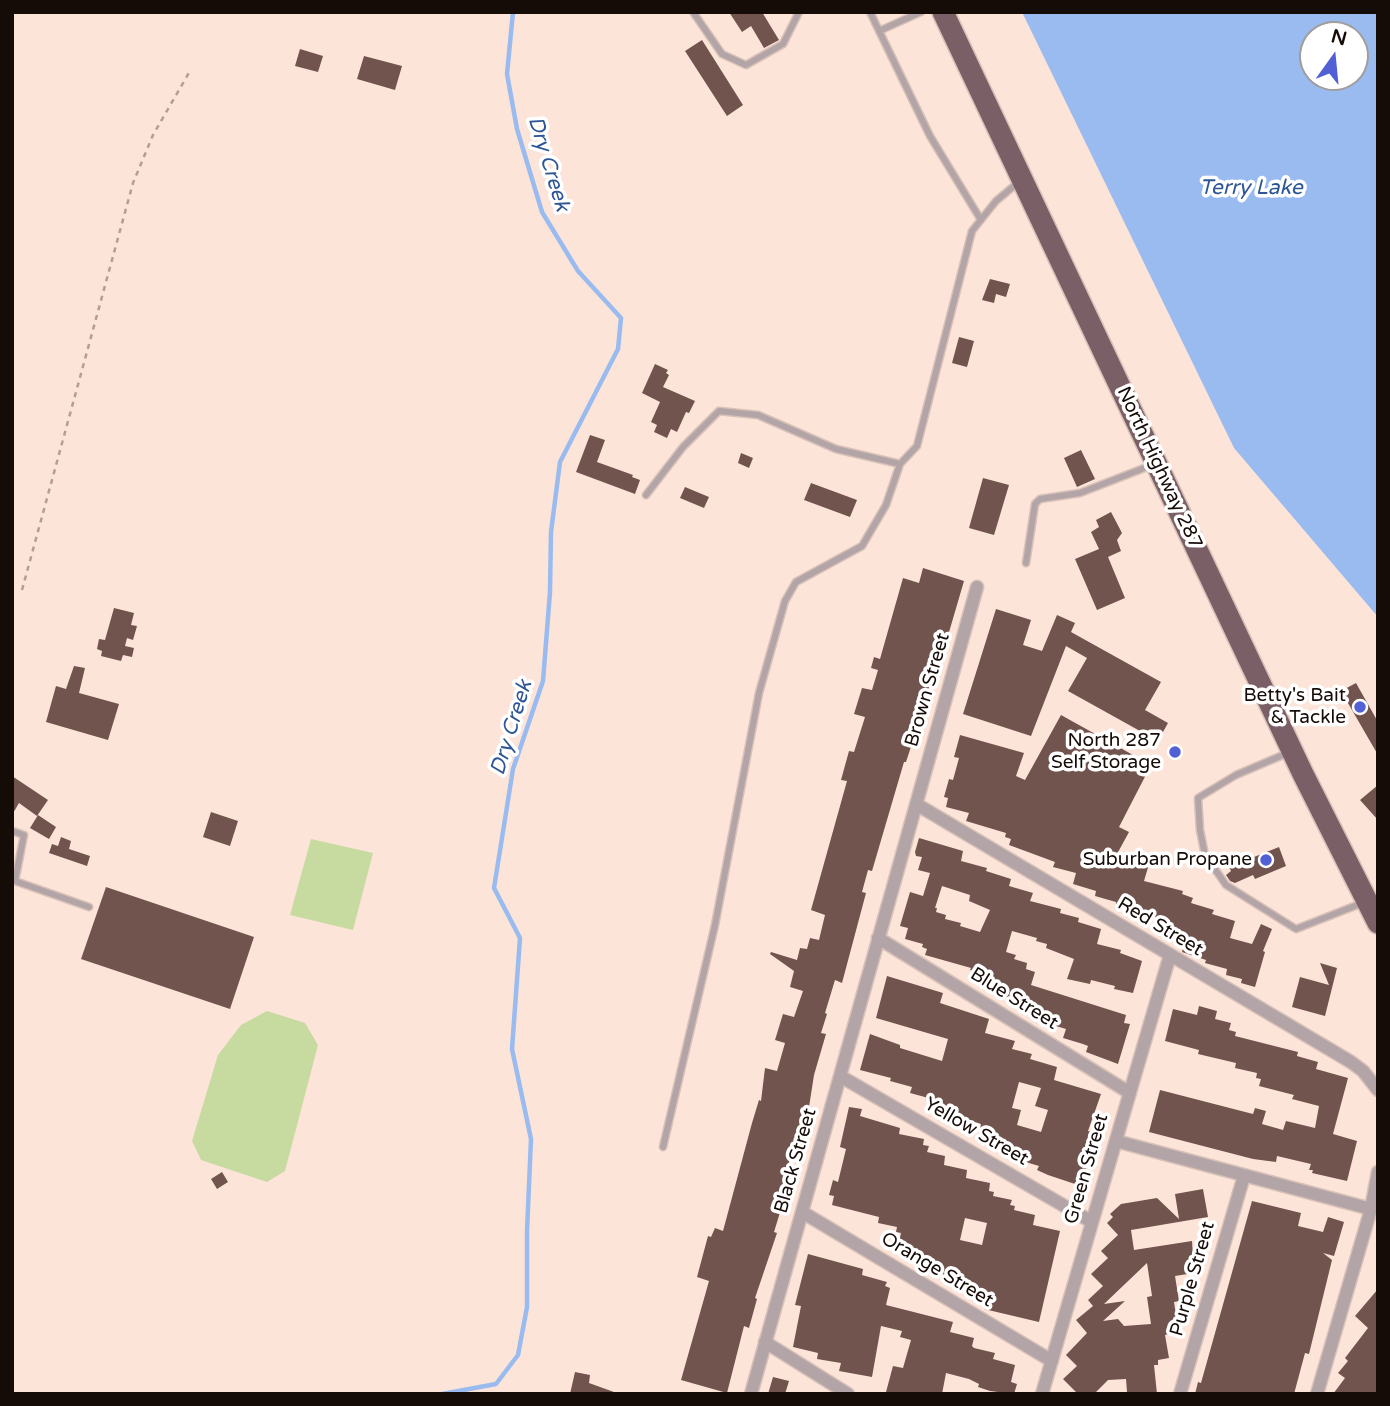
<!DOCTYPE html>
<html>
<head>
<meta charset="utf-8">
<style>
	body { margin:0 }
	#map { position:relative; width:1390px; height:1406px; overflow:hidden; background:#fde4d9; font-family:"Varela Round",sans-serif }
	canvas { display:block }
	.frame { position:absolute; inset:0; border:14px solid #150b07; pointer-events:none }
	.north { position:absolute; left:1299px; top:21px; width:70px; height:70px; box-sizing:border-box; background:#fff; border:2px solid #a19d9c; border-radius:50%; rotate:15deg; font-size:19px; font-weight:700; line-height:28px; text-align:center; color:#150b07 }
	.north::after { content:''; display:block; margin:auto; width:24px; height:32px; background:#5260d6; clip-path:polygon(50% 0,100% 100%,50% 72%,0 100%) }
</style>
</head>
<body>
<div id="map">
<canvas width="1390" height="1406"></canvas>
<div class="frame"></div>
<div class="north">N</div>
</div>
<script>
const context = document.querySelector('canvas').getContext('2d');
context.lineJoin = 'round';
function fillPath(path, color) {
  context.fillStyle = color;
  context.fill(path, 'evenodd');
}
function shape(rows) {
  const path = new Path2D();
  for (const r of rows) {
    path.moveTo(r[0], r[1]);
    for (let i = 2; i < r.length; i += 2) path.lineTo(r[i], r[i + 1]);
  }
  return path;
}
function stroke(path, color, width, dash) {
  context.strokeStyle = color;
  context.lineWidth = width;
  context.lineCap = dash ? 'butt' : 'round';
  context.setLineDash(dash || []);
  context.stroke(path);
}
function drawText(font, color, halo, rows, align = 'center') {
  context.font = font + ' "Varela Round",sans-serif';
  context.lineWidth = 7;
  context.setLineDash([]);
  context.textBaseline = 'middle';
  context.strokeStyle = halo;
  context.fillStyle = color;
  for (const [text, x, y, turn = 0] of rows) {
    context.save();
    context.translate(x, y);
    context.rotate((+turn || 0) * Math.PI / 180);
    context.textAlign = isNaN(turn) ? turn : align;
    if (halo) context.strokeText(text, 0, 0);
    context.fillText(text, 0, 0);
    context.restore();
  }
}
fillPath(shape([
	[311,839,373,853,353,930,290,915],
	[267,1011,305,1023,318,1045,285,1171,267,1182,201,1160,192,1141,218,1055,241,1025]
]), '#c7daa0');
fillPath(shape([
	[1022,12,1378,12,1378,617,1234,448],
	[1313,35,1355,35,1355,77,1313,77]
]), '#9abbef');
stroke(shape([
	[442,1394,496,1384,518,1355,527,1307,527,1231,531,1139,512,1049,520,938,494,888,513,769,543,681,550,592,551,532,560,462,618,349,621,318,578,271,542,212,517,129,507,74,513,12]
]), '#9abbef', 4.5);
fillPath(shape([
	[729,12,762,12,779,40,764,48,751,26,742,32],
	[702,40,743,105,727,116,685,51],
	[300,49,323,56,318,72,295,66],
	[364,56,402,66,395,90,357,79],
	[990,279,1010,284,1006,297,996,294,994,303,982,300],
	[959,337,974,341,967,367,952,363],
	[655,364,668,370,666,373,669,375,663,387,695,401,689,413,686,412,677,432,671,429,667,438,654,432,657,425,651,422,660,402,642,393],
	[590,435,605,440,597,462,633,475,632,477,640,480,635,494,576,472],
	[1081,450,1095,479,1077,487,1064,458],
	[741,453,753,458,749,468,738,463],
	[983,478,1009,485,994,535,969,528],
	[811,483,857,500,850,517,804,500],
	[685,487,709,497,704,508,680,498],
	[1111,512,1122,533,1117,540,1121,551,1108,557,1125,598,1097,610,1075,559,1099,549,1091,532,1099,527,1096,520],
	[923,568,964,581,942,656,934,654,932,658,924,685,929,687,920,719,906,762,904,762,872,871,868,870,862,892,866,893,842,983,835,980,825,1013,827,1014,821,1033,826,1034,814,1075,809,1107,787,1168,793,1170,774,1232,777,1233,755,1298,757,1299,749,1328,744,1326,727,1393,681,1380,709,1281,697,1277,708,1236,711,1237,715,1228,723,1231,752,1123,759,1100,761,1101,765,1068,777,1071,785,1043,775,1040,783,1014,794,1017,803,991,790,987,794,971,770,954,771,952,797,960,800,948,807,949,810,938,819,940,825,915,811,910,847,781,841,780,849,751,854,752,865,717,854,714,862,688,872,690,878,670,871,668,874,657,880,659,903,578,919,583],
	[114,608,134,613,131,625,137,626,133,640,127,638,125,646,134,648,132,657,123,655,121,661,101,656,102,651,97,649,99,639,105,640],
	[996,609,1031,620,1023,645,1042,651,1057,615,1075,623,1071,632,1161,682,1145,710,1168,723,1158,741,1068,691,1087,658,1066,646,1031,736,963,714],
	[74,666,85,668,79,693,119,704,108,740,46,722,56,686,66,689],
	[1356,683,1378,722,1378,755,1341,691],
	[1061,715,1151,765,1119,827,1129,832,1117,854,1149,864,1144,881,1183,891,1182,894,1193,898,1191,903,1214,910,1212,914,1235,921,1230,938,1252,944,1261,924,1272,929,1263,951,1265,952,1255,987,1241,983,1242,979,1226,975,1227,969,1205,963,1206,960,1182,952,1185,941,1162,934,1166,920,1140,913,1116,905,1116,902,1095,896,1096,891,1073,884,1076,873,1053,867,1055,862,1009,845,1011,839,1005,837,1006,833,966,821,969,813,946,807,948,798,944,797,949,779,953,780,959,758,954,757,960,735,1024,753,1016,776,1025,780],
	[12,776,48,800,37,816,19,803,12,815],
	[1378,785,1378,820,1360,800],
	[211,812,238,821,230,846,203,837],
	[38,815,56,827,49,839,30,828],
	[61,837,71,841,69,849,90,856,87,866,49,853,52,844,58,846],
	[919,838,963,851,961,861,987,868,986,871,1011,879,1009,886,1033,893,1030,901,1061,909,1060,913,1079,918,1078,922,1101,929,1097,944,1121,950,1120,953,1142,961,1133,993,1114,989,1115,986,1091,980,1090,984,1067,979,1074,959,1046,948,1047,944,1036,941,1037,938,1012,931,1006,952,1016,955,1014,959,1027,963,1026,969,1035,972,1031,985,1126,1015,1124,1023,1130,1024,1118,1064,1086,1052,1088,1046,1083,1044,1063,1038,1066,1029,1029,1018,1031,1011,1017,1008,1019,1000,996,994,998,986,974,979,976,972,970,970,971,968,925,955,927,949,922,947,923,944,905,939,908,928,900,926,910,892,923,896,930,873,918,870,922,857,916,856,915,852],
	[942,886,970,895,969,901,990,910,980,932,960,926,961,923,945,919,946,915,936,912,937,908,935,908],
	[1279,847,1286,866,1255,879,1253,875,1235,883,1230,881,1226,875,1231,871,1229,867],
	[106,887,254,937,230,1009,81,959],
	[1320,963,1337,968,1325,1016,1292,1007,1300,977,1329,985],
	[887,976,943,993,940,1003,989,1019,985,1033,1015,1041,1012,1049,1032,1054,1030,1059,1057,1067,1054,1080,1101,1094,1088,1131,1095,1133,1081,1186,1048,1175,1037,1170,1039,1166,1019,1160,1022,1149,978,1137,981,1124,933,1108,936,1100,910,1093,912,1087,890,1081,891,1078,860,1070,870,1034,900,1045,900,1048,942,1061,948,1039,876,1018],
	[1019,1082,1041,1088,1035,1106,1048,1110,1041,1132,1017,1125,1021,1110,1012,1108],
	[1199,1006,1217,1011,1215,1019,1231,1023,1229,1030,1236,1032,1235,1036,1298,1052,1297,1056,1318,1062,1316,1069,1348,1078,1333,1134,1357,1141,1347,1181,1312,1173,1313,1170,1309,1170,1311,1164,1277,1156,1276,1162,1253,1159,1149,1132,1160,1090,1253,1114,1255,1108,1266,1111,1262,1124,1283,1130,1286,1121,1315,1128,1319,1106,1292,1099,1294,1095,1259,1086,1261,1079,1256,1078,1257,1073,1235,1068,1236,1063,1198,1054,1199,1050,1165,1041,1173,1009,1197,1015],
	[849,1107,862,1109,860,1116,900,1128,899,1134,924,1139,923,1145,929,1146,927,1152,945,1156,944,1165,967,1170,966,1178,990,1183,989,1191,994,1192,993,1196,1012,1200,1010,1205,1015,1206,1014,1210,1035,1215,1033,1225,1060,1231,1039,1322,984,1309,987,1298,964,1291,965,1283,942,1279,944,1270,917,1264,920,1252,898,1246,901,1233,896,1232,897,1227,878,1223,879,1217,832,1205,834,1196,829,1195,833,1180,838,1182,846,1149,840,1147],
	[965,1218,987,1223,982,1245,960,1240],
	[222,1172,228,1182,217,1189,211,1179],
	[1203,1189,1208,1217,1131,1230,1134,1250,1192,1241,1194,1273,1175,1276,1179,1301,1174,1302,1178,1329,1168,1330,1169,1334,1165,1335,1169,1358,1158,1360,1158,1365,1154,1365,1157,1394,1127,1392,1126,1379,1108,1380,1094,1394,1078,1394,1063,1379,1077,1366,1066,1355,1087,1333,1076,1320,1093,1306,1088,1300,1103,1286,1091,1274,1108,1258,1101,1251,1118,1235,1107,1223,1113,1217,1110,1214,1121,1204,1157,1198,1179,1219,1175,1194],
	[1147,1263,1152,1296,1147,1297,1151,1324,1124,1326,1118,1319,1103,1321,1125,1301,1104,1304],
	[1252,1201,1301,1213,1298,1226,1323,1232,1328,1217,1344,1222,1334,1256,1323,1253,1332,1260,1309,1354,1305,1353,1294,1394,1195,1394,1198,1382,1201,1383],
	[808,1254,863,1269,862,1275,887,1282,885,1286,890,1288,886,1305,953,1322,950,1332,974,1338,972,1346,974,1348,995,1353,993,1359,1015,1365,1011,1382,1017,1384,1014,1394,990,1391,978,1387,979,1384,969,1379,946,1373,942,1394,886,1392,893,1366,903,1368,911,1340,900,1337,902,1331,881,1326,872,1377,839,1371,841,1363,817,1359,818,1353,793,1347,801,1306,795,1305],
	[1378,1289,1378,1394,1333,1394,1345,1378,1338,1373,1348,1361,1345,1358,1368,1328,1355,1316],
	[575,1372,590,1375,589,1383,614,1392,614,1394,570,1394],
	[773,1377,789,1381,785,1394,768,1394]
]), '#70544d');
const service = shape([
	[693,12,722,54,746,65,783,44,799,12],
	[870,12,930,136,981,220],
	[879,31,921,12],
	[646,495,683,447,719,411,758,415,836,449,900,464,917,446,972,231,996,201,1020,181],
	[1026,563,1035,504,1040,499,1080,493,1152,465],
	[1290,752,1236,775,1198,798,1200,830,1205,855,1226,885,1296,929,1365,902],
	[12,831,24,835,15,881,89,907],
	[663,1147,715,925,759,693,785,601,796,582,862,546,886,505,900,464]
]);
const minor = shape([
	[916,804,1351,1062,1363,1071,1378,1090],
	[878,938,1130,1093],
	[840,1076,1092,1222],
	[1116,1141,1371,1209],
	[802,1212,1052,1361],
	[765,1342,848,1394],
	[751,1394,977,587],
	[1042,1394,1170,955],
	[1180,1394,1244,1176],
	[1317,1394,1371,1209,1378,1172]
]);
const trunk = shape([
	[943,12,1303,774,1378,923]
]);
stroke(service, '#d8c1b7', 9);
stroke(minor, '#d8c1b7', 15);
stroke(trunk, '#d8c1b7', 24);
stroke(shape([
	[22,590,133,183,153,135,190,71]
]), '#b29e95', 2.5, [5, 5]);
stroke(service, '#b2a4a7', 6);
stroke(minor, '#b2a4a7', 12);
stroke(trunk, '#7a5f66', 21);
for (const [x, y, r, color] of [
	[1360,707,7,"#5260d6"],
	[1175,752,7,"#5260d6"],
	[1266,860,7,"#5260d6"]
]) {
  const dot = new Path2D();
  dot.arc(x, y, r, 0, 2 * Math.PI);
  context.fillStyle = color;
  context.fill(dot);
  stroke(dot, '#fff', 2.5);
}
drawText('19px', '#150b07', '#fff', [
	["North Highway 287",1159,468,65],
	["Brown Street",928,690,-74],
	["Red Street",1160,927,31],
	["Blue Street",1014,999,32],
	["Yellow Street",976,1132,30],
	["Black Street",796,1161,-74],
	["Green Street",1087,1169,-74],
	["Orange Street",937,1270,31],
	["Purple Street",1193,1279,-74]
]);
drawText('19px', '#150b07', '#fff', [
	["Betty's Bait",1346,696],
	["& Tackle",1346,718],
	["North 287",1161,741],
	["Self Storage",1161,763],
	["Suburban Propane",1252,860]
], 'right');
drawText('italic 21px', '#2e5695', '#fff', [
	["Dry Creek",548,164,73],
	["Terry Lake",1251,188],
	["Dry Creek",512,728,-73]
]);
</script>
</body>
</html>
